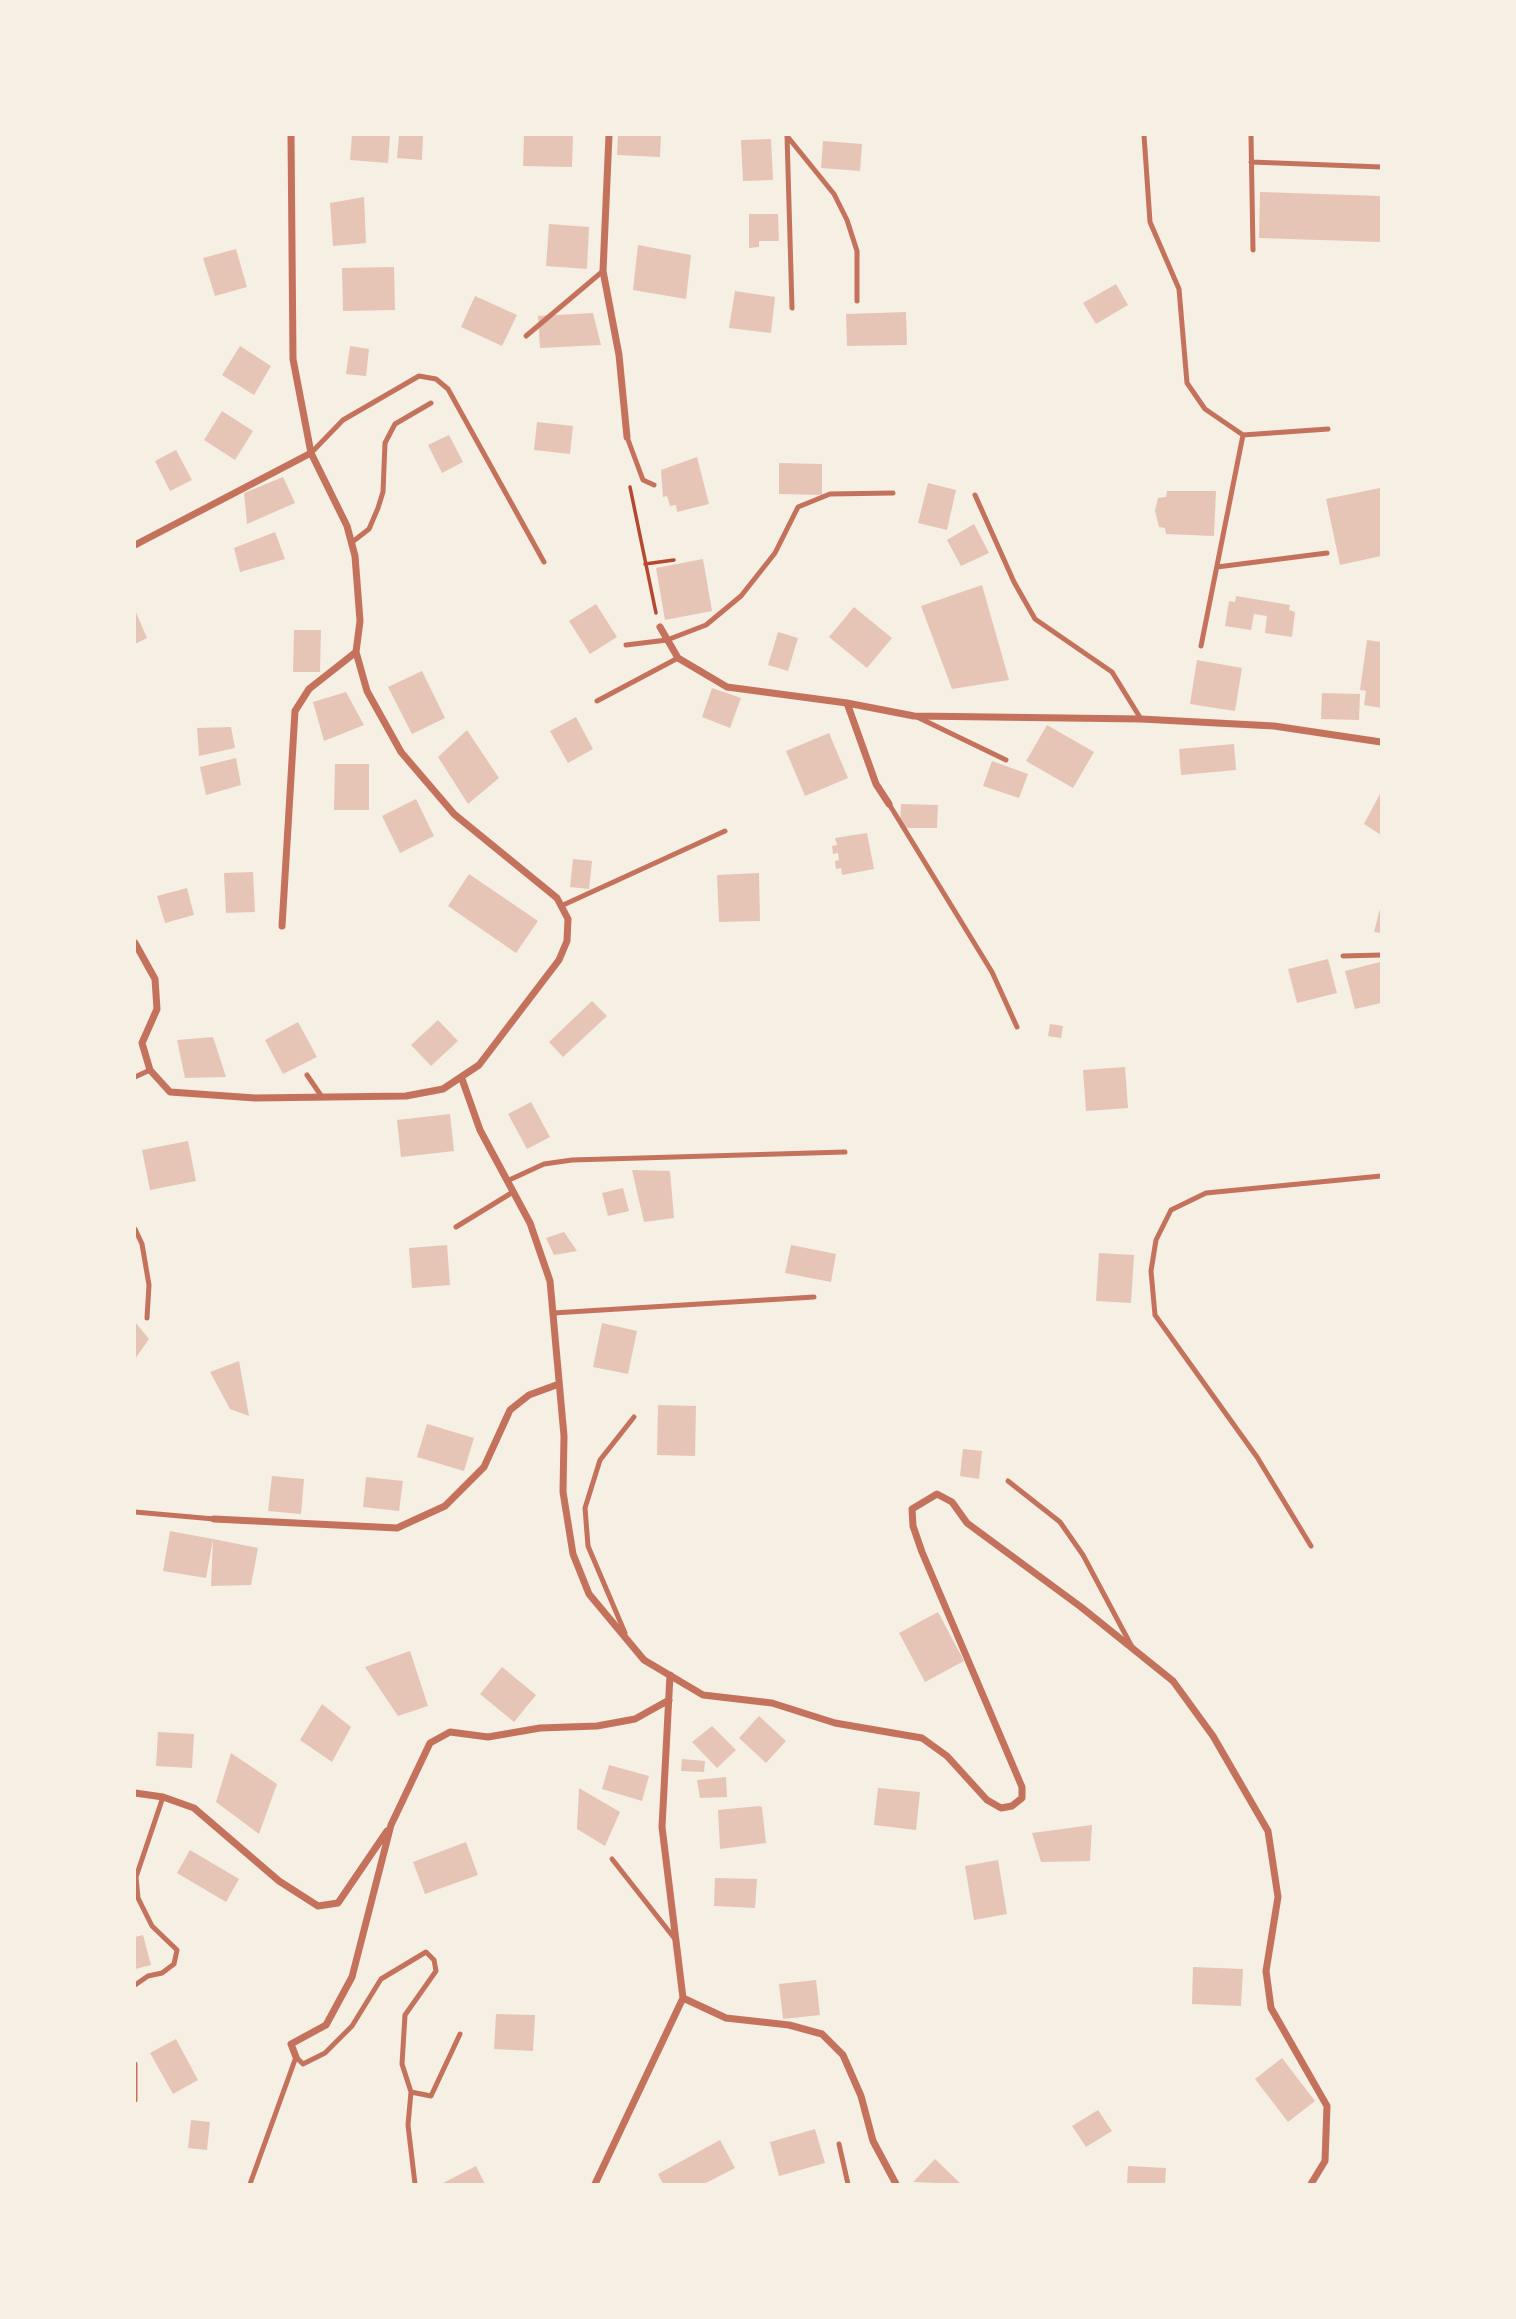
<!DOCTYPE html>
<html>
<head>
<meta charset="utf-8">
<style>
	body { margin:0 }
	#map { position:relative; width:1516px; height:2319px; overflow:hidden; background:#f6efe4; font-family:"Fira Sans Condensed",sans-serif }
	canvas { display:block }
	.frame { position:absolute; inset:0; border:136px solid #f6efe4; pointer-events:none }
</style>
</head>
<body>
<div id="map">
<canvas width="1516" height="2319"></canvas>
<div class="frame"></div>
</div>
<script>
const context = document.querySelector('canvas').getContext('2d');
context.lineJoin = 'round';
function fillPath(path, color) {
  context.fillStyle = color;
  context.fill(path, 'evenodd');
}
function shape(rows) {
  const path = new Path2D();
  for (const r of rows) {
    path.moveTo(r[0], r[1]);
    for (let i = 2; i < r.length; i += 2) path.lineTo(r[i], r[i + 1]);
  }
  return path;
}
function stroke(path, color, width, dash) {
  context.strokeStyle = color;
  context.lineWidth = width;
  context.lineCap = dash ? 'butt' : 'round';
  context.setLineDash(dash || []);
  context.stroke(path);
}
fillPath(shape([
	[352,135,390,135,388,163,350,160],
	[399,135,423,135,422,160,397,158],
	[524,135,573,135,572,167,523,166],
	[618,135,661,135,660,157,617,155],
	[771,139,773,180,743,181,741,140],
	[823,141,862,144,860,171,821,168],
	[1260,192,1381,196,1381,242,1259,238],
	[364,197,366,243,333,246,330,203],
	[749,214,778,214,779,241,759,241,759,247,749,248],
	[549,224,589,227,587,269,546,266],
	[638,245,691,255,686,299,633,290],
	[236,249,247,287,215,296,203,258],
	[394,267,395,310,343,311,342,268],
	[1116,284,1128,305,1096,324,1083,303],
	[735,291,775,297,771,333,729,328],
	[475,296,517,315,502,346,461,327],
	[906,312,907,345,847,346,846,314],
	[593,313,601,345,540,348,538,316],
	[240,346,271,366,254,395,222,375],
	[350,346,369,349,366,376,346,374],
	[222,411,253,431,235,460,204,440],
	[537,422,573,426,570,454,534,450],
	[449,435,463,462,442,473,428,445],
	[176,450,192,480,170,491,155,461],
	[697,457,709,504,677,512,676,505,670,506,667,496,663,497,661,470],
	[779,463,822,464,822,495,779,494],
	[283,477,295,503,247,524,244,493],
	[928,483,956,490,947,530,918,523],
	[1380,488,1381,556,1340,565,1326,499],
	[1167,491,1216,491,1214,536,1166,534,1165,528,1159,527,1155,511,1158,498,1166,497],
	[974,524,989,553,961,566,947,540],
	[275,532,285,559,240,572,234,548],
	[703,559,712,611,665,620,656,568],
	[982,585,1009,680,952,689,921,606],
	[1236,596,1290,605,1289,610,1295,612,1292,637,1265,633,1267,616,1254,614,1251,630,1225,626,1229,601,1235,602],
	[596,604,617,637,590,654,569,621],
	[854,607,892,638,867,668,829,637],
	[135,610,147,638,135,644],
	[294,630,321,630,320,672,293,672],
	[778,632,798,638,788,671,768,665],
	[1367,640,1381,642,1381,708,1364,705,1366,691,1360,690],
	[1197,660,1242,668,1235,711,1190,704],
	[422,671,445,718,412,734,388,687],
	[712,688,741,698,730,728,702,717],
	[346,692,364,725,324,741,313,702],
	[1322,693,1360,694,1359,720,1321,719],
	[576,717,593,749,568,763,550,731],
	[1047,725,1094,752,1073,788,1026,761],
	[231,727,235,748,199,756,197,728],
	[467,730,499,778,468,804,438,757],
	[829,733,848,778,805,796,786,751],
	[1234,744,1236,770,1181,775,1179,749],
	[236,758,241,785,206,795,200,767],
	[992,761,1028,774,1019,798,983,786],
	[335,764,369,764,369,810,334,810],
	[1381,792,1381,835,1364,824],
	[416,799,434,836,400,853,382,816],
	[901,804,938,805,937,828,900,828],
	[867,833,874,869,842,875,841,868,836,869,835,861,839,860,838,853,833,854,832,846,837,845,835,838],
	[573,859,592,861,589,889,570,887],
	[253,872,255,912,226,913,224,873],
	[759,873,760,921,719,922,717,875],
	[469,874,538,921,516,953,448,906],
	[187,888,194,915,165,923,157,896],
	[1381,905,1381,933,1374,932],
	[1328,959,1337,993,1297,1003,1288,969],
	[1380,962,1381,1003,1355,1009,1345,971],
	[592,1001,607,1016,563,1057,549,1042],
	[438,1020,458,1041,431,1066,411,1045],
	[298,1022,317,1057,283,1074,265,1040],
	[1050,1024,1063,1026,1061,1038,1048,1036],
	[213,1037,226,1077,185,1078,177,1040],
	[1125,1067,1128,1108,1086,1111,1083,1070],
	[531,1102,550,1137,527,1149,508,1114],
	[450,1114,454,1151,401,1157,397,1120],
	[188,1141,196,1181,150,1190,142,1150],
	[632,1170,670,1171,674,1218,644,1222],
	[623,1188,629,1211,608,1216,602,1193],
	[564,1232,577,1251,554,1255,546,1238],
	[447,1245,450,1285,412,1288,409,1248],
	[791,1245,836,1254,831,1282,785,1273],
	[1099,1253,1134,1255,1131,1303,1096,1301],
	[135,1322,149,1339,135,1359],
	[602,1323,637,1331,628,1374,593,1367],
	[239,1361,249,1416,230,1409,210,1372],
	[658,1405,696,1406,695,1456,657,1455],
	[427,1424,474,1438,464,1471,417,1457],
	[963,1449,982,1451,979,1479,960,1476],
	[272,1476,304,1479,301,1514,268,1511],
	[366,1477,403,1481,399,1511,363,1507],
	[170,1531,213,1539,206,1578,163,1571],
	[213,1539,258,1548,251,1585,211,1586],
	[938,1612,964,1661,925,1682,899,1633],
	[410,1651,428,1706,398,1716,365,1667],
	[502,1667,536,1695,514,1722,480,1694],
	[322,1704,351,1727,332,1762,300,1740],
	[759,1716,786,1741,766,1763,739,1738],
	[712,1726,736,1750,717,1768,692,1742],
	[158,1732,194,1734,192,1768,156,1766],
	[231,1753,277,1784,259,1834,216,1802],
	[682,1759,705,1761,704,1772,681,1771],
	[609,1765,649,1776,642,1801,602,1789],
	[726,1777,727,1797,700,1798,697,1780],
	[579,1788,620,1812,605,1846,577,1829],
	[878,1788,920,1792,916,1830,874,1825],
	[759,1806,762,1807,766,1843,720,1849,718,1810],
	[1092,1825,1090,1861,1041,1862,1032,1833],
	[466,1842,478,1875,425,1894,413,1862],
	[190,1850,239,1879,226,1902,177,1873],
	[998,1860,1007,1914,974,1920,965,1866],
	[715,1878,757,1879,755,1908,714,1906],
	[143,1935,151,1965,135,1969,135,1937],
	[1193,1967,1243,1969,1241,2006,1192,2004],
	[816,1980,820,2015,783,2019,779,1984],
	[496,2014,535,2015,533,2051,494,2049],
	[176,2039,198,2080,173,2094,150,2053],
	[1282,2058,1315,2101,1288,2122,1255,2079],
	[1098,2110,1112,2131,1086,2147,1072,2126],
	[191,2120,210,2122,207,2150,188,2148],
	[815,2129,825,2163,779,2176,770,2142],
	[720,2140,735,2168,704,2184,663,2184,658,2174],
	[935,2159,961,2184,913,2182],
	[476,2166,485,2184,441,2184],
	[1128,2166,1166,2168,1165,2184,1127,2184]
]), '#e6c5b7');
stroke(shape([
	[630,487,656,613],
	[645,564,674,560]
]), '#b5482f', 3.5);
stroke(shape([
	[787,135,792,308],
	[1144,135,1150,222,1179,289,1187,383,1205,409,1243,435,1328,429],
	[1251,135,1253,250],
	[787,136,834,194,847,220,857,251,857,301],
	[1251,162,1381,167],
	[526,336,603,271],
	[627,437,643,480,654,485],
	[311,453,343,420,419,376,436,379,448,389,544,562],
	[975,495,1014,582,1035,619,1112,672,1141,719],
	[351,543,369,529,378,508,383,492,385,443,395,424,431,403],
	[1217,567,1327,553],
	[626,645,667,640,706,625,741,596,775,553,798,507,830,494,893,493],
	[1201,646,1243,435],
	[597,701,678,658],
	[917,717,1006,760],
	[889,804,992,972,1017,1027],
	[561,906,725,831],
	[1343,956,1381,955],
	[307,1075,322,1097],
	[135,1077,150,1070],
	[507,1181,544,1164,572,1160,845,1152],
	[456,1227,513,1192],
	[135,1229,142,1244,149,1285,147,1318],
	[553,1313,814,1297],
	[1008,1481,1060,1522,1083,1555,1132,1647],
	[135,1512,214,1519],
	[1311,1546,1257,1457,1155,1315,1151,1271,1156,1240,1171,1210,1206,1193,1381,1176],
	[625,1633,588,1546,585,1508,600,1460,634,1417],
	[612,1859,675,1939],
	[135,1985,148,1976,162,1973,174,1964,177,1950,152,1926,138,1898,136,1877,163,1797],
	[135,2064,135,2100],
	[411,2092,408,2125,415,2184],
	[839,2144,848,2184],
	[250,2184,296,2057,303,2064,325,2053,352,2026,381,1979,426,1952,434,1960,436,1971,405,2015,402,2064,411,2092,431,2096,460,2034]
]), '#c5725c', 5);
stroke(shape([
	[609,135,603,271,619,355,627,437],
	[135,545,311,453],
	[660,627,678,658,727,687,847,703,914,716,1141,719,1274,726,1381,742],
	[847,703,876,784,889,804],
	[282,926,295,711,309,689,356,652],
	[135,943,155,979,157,1009,142,1043,150,1070,170,1092,255,1098,406,1096,443,1089,479,1065,559,960,567,941,568,919,557,898,454,814,401,752,367,691,356,652,360,621,355,556,347,526,311,453,293,359,291,135],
	[462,1079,480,1130,530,1223,550,1281,564,1436,563,1492,573,1554,589,1594,644,1660,703,1695,772,1703,835,1723,922,1738,947,1756,987,1800,1001,1808,1012,1806,1022,1798,1022,1787,922,1552,913,1526,912,1509,937,1494,952,1502,967,1523,1081,1607,1173,1681,1213,1736,1268,1831,1278,1897,1266,1971,1271,2008,1327,2106,1325,2161,1311,2184],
	[214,1519,397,1528,445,1506,484,1467,510,1410,529,1395,559,1384],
	[135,1793,163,1797,194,1808,279,1881,318,1906,338,1903,387,1831],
	[683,1998,726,2018,789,2025,822,2034,843,2055,861,2096,873,2141,896,2184],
	[296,2057,291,2044,326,2025,352,1977,391,1825,430,1743,450,1732,488,1737,540,1728,597,1726,635,1719,669,1700],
	[595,2184,683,1998,662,1827,670,1675]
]), '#c5725c', 7);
</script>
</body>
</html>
